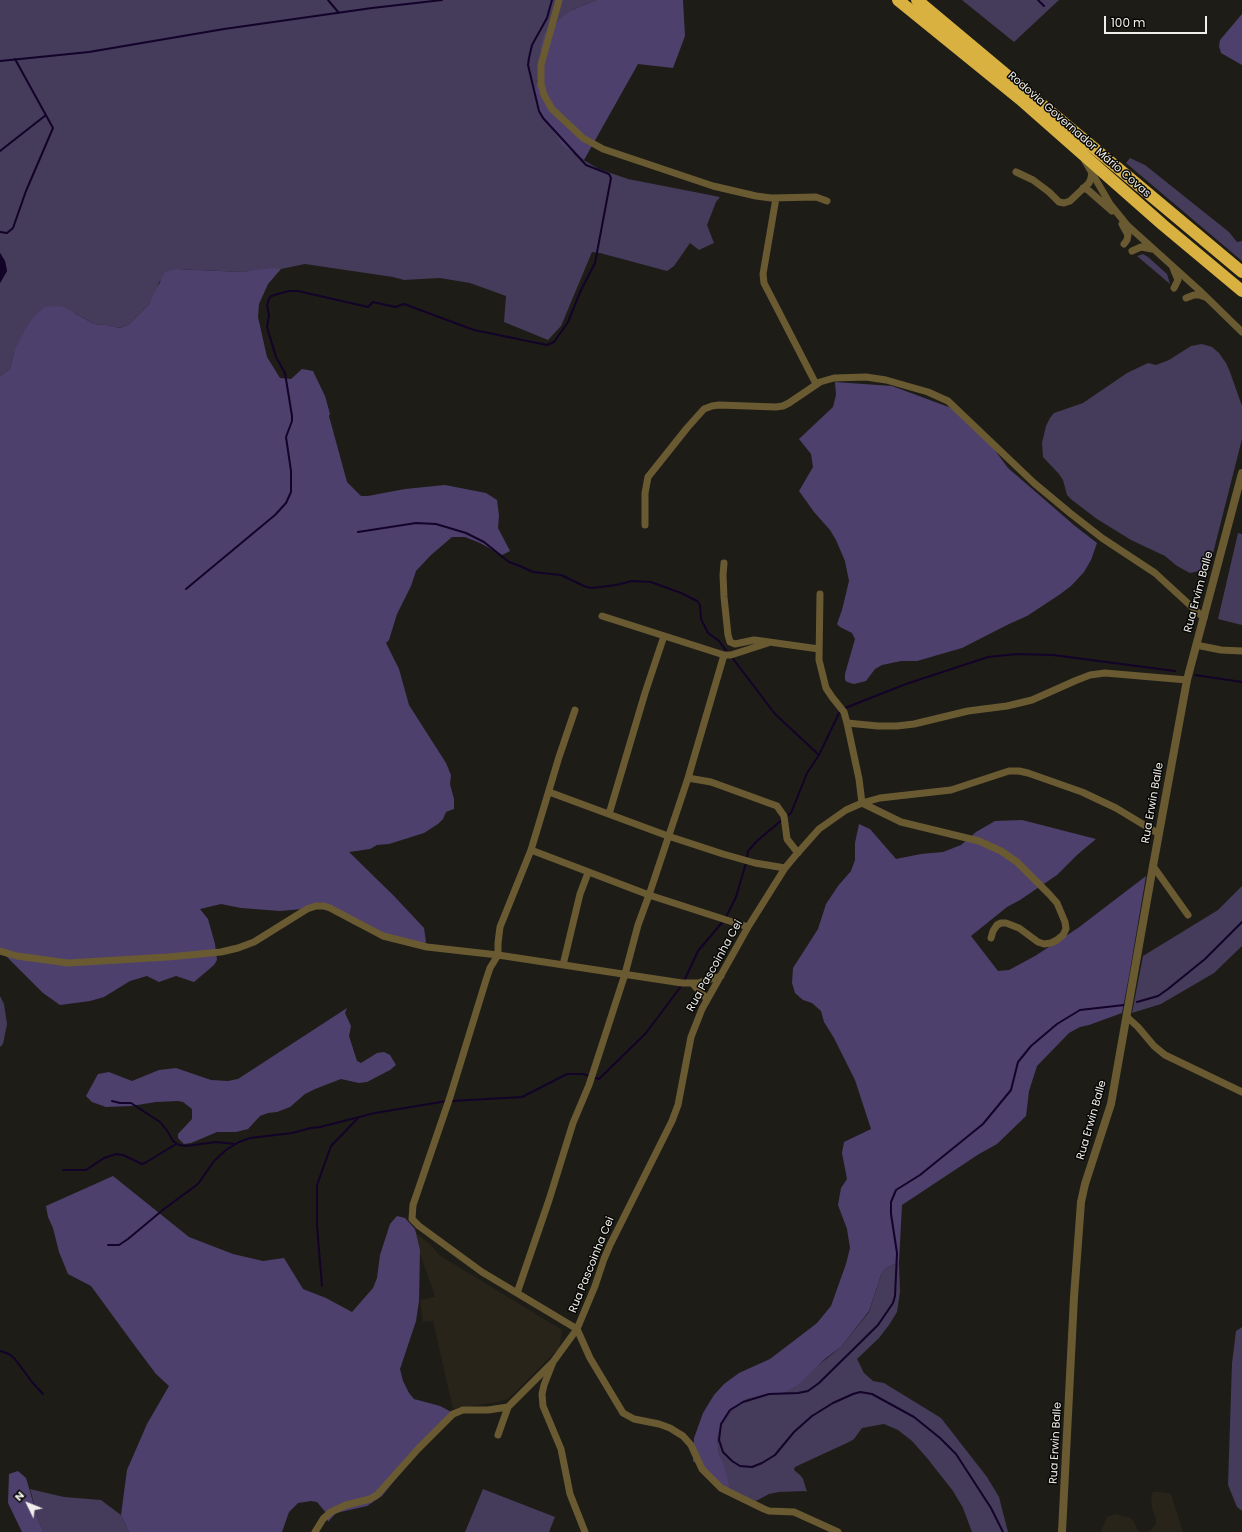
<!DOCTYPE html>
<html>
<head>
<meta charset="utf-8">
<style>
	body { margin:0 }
	#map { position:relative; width:1242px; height:1532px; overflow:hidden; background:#1e1c17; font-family:Poppins,sans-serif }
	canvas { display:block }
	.north { position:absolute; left:8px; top:1484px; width:40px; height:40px; -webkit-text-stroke:3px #070705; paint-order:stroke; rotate:313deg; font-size:11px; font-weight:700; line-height:16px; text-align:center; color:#f0efeb }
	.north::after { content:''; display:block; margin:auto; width:14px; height:18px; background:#f0efeb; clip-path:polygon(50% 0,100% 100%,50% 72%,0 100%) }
	.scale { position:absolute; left:1104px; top:16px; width:103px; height:18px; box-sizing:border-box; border:2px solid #f0efeb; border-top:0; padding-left:5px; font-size:12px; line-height:14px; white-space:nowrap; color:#f0efeb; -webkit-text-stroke:3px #070705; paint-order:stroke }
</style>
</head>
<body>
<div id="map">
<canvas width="1242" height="1532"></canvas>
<div class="north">N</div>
<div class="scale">100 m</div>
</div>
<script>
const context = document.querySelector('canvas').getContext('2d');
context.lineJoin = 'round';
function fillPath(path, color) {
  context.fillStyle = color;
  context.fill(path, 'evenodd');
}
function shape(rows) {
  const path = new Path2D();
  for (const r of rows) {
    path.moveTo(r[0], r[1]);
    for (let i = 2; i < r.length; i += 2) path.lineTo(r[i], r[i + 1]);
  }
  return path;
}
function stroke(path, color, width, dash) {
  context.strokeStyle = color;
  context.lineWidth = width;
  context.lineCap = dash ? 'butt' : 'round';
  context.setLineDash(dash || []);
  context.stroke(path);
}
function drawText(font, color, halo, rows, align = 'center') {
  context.font = font + ' Poppins,sans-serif';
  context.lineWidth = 3;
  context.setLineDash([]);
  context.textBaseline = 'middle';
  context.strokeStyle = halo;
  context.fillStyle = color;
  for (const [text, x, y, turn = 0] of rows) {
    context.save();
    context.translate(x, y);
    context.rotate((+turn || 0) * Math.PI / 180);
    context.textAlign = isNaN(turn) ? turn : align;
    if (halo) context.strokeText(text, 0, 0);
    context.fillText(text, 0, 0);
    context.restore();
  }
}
fillPath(shape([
	[412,1230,431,1245,439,1255,562,1330,559,1348,508,1399,497,1402,453,1409,433,1321,423,1322,420,1300,435,1297],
	[1153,1492,1161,1492,1171,1494,1183,1532,1149,1532,1156,1524,1156,1519,1152,1507,1151,1497],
	[1115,1514,1130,1518,1134,1522,1138,1531,1140,1532,1101,1532,1107,1517]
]), '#28241a');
fillPath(shape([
	[0,0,596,0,572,10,545,59,537,82,536,106,548,124,575,155,599,169,628,179,720,197,716,202,707,225,714,243,699,250,690,243,674,266,667,271,600,253,592,252,561,326,548,340,504,322,506,296,470,283,440,278,404,280,393,277,305,264,281,269,242,272,176,269,159,282,156,292,149,304,128,325,118,328,106,325,94,324,75,313,14,352,10,369,0,376,0,283,7,271,5,261,0,253],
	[962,0,1059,0,1014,42],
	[1130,158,1145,165,1229,232,1237,242,1242,241,1242,261,1126,163],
	[1143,254,1148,257,1167,274,1170,284,1137,256],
	[1202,344,1212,347,1219,353,1226,363,1230,372,1242,406,1242,439,1209,569,1190,573,1177,566,1165,556,1131,540,1097,519,1072,500,1067,495,1063,480,1059,474,1043,457,1042,443,1046,426,1050,418,1054,413,1083,403,1127,373,1148,363,1156,365,1169,360,1191,346],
	[1238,533,1242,534,1242,625,1218,619],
	[1242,886,1242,946,1214,973,1161,1004,1132,1013,1143,956,1218,910],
	[0,996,4,1004,7,1024,3,1044,0,1047],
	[899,1262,900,1292,897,1312,889,1325,879,1338,857,1359,864,1373,873,1381,884,1383,941,1418,987,1477,999,1497,1008,1532,972,1532,963,1508,953,1491,927,1458,912,1441,898,1430,884,1424,862,1428,854,1439,849,1442,795,1467,794,1470,800,1475,803,1479,807,1492,805,1491,779,1492,769,1494,756,1501,730,1490,719,1453,717,1438,721,1426,733,1409,746,1399,770,1394,784,1393,841,1347,869,1312,881,1275,885,1269],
	[1242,1327,1242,1511,1237,1507,1228,1485,1232,1363,1236,1331],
	[30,1489,64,1497,101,1500,121,1515,129,1532,44,1532,39,1522],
	[483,1489,555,1517,549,1532,465,1532]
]), '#453b5b');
fillPath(shape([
	[596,0,683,0,685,36,673,68,638,64,584,160,563,146,536,106,535,98,535,89,545,59,540,49,544,34,556,22,572,10],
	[1242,14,1242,65,1221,53,1219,46,1220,40],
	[271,268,281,269,268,284,259,304,258,317,267,357,280,378,291,379,302,369,313,371,325,396,330,414,329,416,347,482,361,496,368,496,405,489,445,485,486,493,497,500,499,516,498,528,510,551,502,555,480,543,465,537,452,537,431,555,416,571,411,586,397,614,389,640,386,643,399,669,409,705,446,763,451,775,450,784,454,799,454,809,446,812,443,819,438,824,424,833,389,844,377,845,370,849,349,852,394,896,424,928,426,942,419,948,380,937,353,924,329,910,314,908,280,911,241,908,221,904,200,909,208,919,215,944,217,960,214,965,194,982,176,976,159,982,147,976,130,981,104,997,90,1001,60,1005,43,993,0,950,0,376,10,369,14,352,26,328,34,316,45,307,55,306,64,307,94,324,106,325,119,328,128,325,149,304,165,272,176,269,242,272],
	[835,382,892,386,954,409,994,449,1008,468,1075,526,1097,543,1091,560,1084,572,1071,586,1059,595,1027,616,1009,624,962,648,917,661,901,661,882,665,875,669,866,681,854,684,847,682,845,680,845,674,855,639,852,633,840,627,837,624,842,610,849,581,845,561,836,540,830,530,814,512,799,491,813,467,811,454,799,439,833,407,836,395],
	[1022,820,1096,839,1077,855,1057,875,1020,900,1007,907,971,936,998,971,1009,970,1035,956,1078,928,1146,876,1129,976,1122,1013,1089,1025,1080,1027,1069,1033,1037,1066,1029,1091,1026,1116,997,1144,979,1154,902,1205,899,1262,885,1269,881,1275,869,1311,841,1347,826,1358,799,1384,784,1393,770,1394,746,1399,733,1409,721,1426,717,1438,719,1453,726,1472,730,1491,693,1461,694,1438,703,1413,714,1395,724,1384,739,1373,770,1359,791,1343,817,1323,831,1306,846,1264,850,1248,847,1229,838,1205,841,1188,847,1179,842,1153,844,1142,871,1129,855,1080,834,1038,824,1022,821,1011,812,1003,803,1000,795,993,792,983,793,968,818,929,826,904,838,886,851,871,855,860,855,843,859,824,870,829,896,859,921,854,943,852,961,845,976,832,995,821],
	[347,1008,345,1013,351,1026,349,1036,357,1061,361,1063,377,1053,384,1052,390,1055,396,1065,390,1070,367,1082,359,1083,341,1079,315,1089,305,1094,290,1107,277,1112,268,1113,260,1116,248,1129,236,1132,217,1132,191,1143,184,1144,178,1138,178,1134,192,1119,192,1109,183,1102,178,1101,156,1102,131,1106,106,1107,92,1102,86,1096,98,1074,109,1072,132,1081,159,1070,176,1068,211,1080,228,1081,238,1079],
	[113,1176,189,1237,233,1254,263,1261,284,1258,303,1289,326,1298,352,1312,373,1288,377,1278,380,1255,390,1224,397,1216,405,1218,415,1229,420,1250,419,1301,416,1321,400,1369,403,1381,409,1393,414,1399,440,1406,457,1415,447,1423,418,1451,382,1496,367,1506,336,1513,328,1522,327,1514,317,1502,311,1501,298,1503,289,1512,282,1532,129,1532,121,1515,127,1470,147,1424,169,1386,156,1374,135,1346,91,1286,68,1274,59,1252,53,1228,48,1217,46,1206],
	[18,1471,26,1478,39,1522,44,1532,22,1532,8,1503,9,1474]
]), '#4e406c');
fillPath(shape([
	[0,253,5,261,7,271,0,283]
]), '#130329');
stroke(shape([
	[328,0,339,13],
	[1038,0,1044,6],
	[0,61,89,52,224,29,372,8,442,0],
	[0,151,46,115],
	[0,232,7,233,13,228,26,191,53,128,15,59],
	[358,532,416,523,436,524,466,533,484,542,509,562,520,566,533,572,561,575,586,587,592,588,616,585,632,581,651,582,681,593,697,601,700,605,701,619,708,633,719,641,728,653],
	[186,589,275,515,286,503,291,492,291,471,286,437,292,421,292,416,285,373,276,357,267,327,269,315,267,305,269,299,271,296,289,291,298,291,368,307,373,302,395,307,404,304,474,330,547,345,554,342,568,322,581,290,595,263,611,178,609,174,586,165,543,118,539,111,528,65,529,58,532,45,547,18,552,0],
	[731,656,775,714,819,755],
	[1195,675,1242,682],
	[786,817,791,813,807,773,819,755,839,713,845,708,906,684,988,657,1017,654,1053,655,1175,671],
	[747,858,748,851,758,840,782,820],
	[684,981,698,951,725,919,736,897,746,863],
	[1137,1002,1158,996,1168,989,1205,959,1242,922],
	[112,1101,120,1103,131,1103,160,1122,168,1132,173,1141,179,1145,186,1146,216,1142,235,1144],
	[451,1101,522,1097,567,1074,583,1074,599,1079,646,1033,682,985],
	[63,1170,86,1170,104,1158,116,1154,123,1155,142,1164,145,1163,176,1144],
	[108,1245,119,1245,128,1239,164,1209,198,1184,214,1161,226,1150,239,1142,250,1138,292,1133,311,1128,320,1127,375,1113,447,1101],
	[322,1286,317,1226,317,1185,331,1146,359,1117],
	[0,1351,9,1354,15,1359,32,1382,43,1394],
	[1003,1532,991,1508,956,1454,940,1438,914,1417,872,1394,860,1392,853,1394,833,1403,812,1416,794,1432,775,1455,762,1463,752,1467,740,1466,732,1461,723,1452,719,1440,721,1424,730,1410,743,1402,769,1394,798,1393,808,1391,819,1383,878,1325,893,1303,895,1296,897,1253,891,1214,891,1202,896,1190,920,1175,983,1124,1011,1090,1018,1062,1031,1046,1057,1024,1080,1010,1124,1005]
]), '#130329', 2);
stroke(shape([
	[559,0,541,65,541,84,544,95,552,109,583,138,603,149,713,186,756,196,771,198,816,197,827,201],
	[1085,161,1110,204,1127,225,1199,290,1242,332],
	[1016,172,1033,180,1049,192,1059,202,1064,203,1070,201,1089,183,1091,178,1092,172],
	[1083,188,1088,190,1112,211],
	[776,198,763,274,764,283,816,384],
	[1122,224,1128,235,1127,240,1124,244],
	[1132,251,1141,247,1152,249],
	[1173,268,1178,280,1174,288],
	[1186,298,1194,295,1199,295,1205,297],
	[645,525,645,493,648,477,687,428,704,409,712,406,719,405,776,407,783,406,789,403,820,382,834,378,866,377,886,380,928,392,948,401,1034,483,1070,513,1102,538,1155,573,1204,618],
	[724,563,723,575,724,597,728,635,730,642,735,644,754,640,762,641,819,649],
	[820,594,819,660,826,688,832,697,844,712,847,723,859,779,862,803,901,822,979,841,1001,851,1017,862,1049,894,1057,903,1065,922,1066,929,1063,935,1057,940,1051,943,1044,944,1038,942,1019,928,1006,923,1001,923,997,925,993,931,991,938],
	[1196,645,1221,650,1242,651],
	[724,655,731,655,768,643],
	[575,710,559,757,531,850,500,927,498,943,498,955,490,968,486,980,450,1097,413,1205,412,1219,419,1226,482,1272,577,1329,590,1358,623,1413,634,1419,659,1424,670,1428,683,1436,691,1445,702,1469,721,1488,764,1509,769,1511,794,1512,838,1532],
	[847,723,878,726,897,726,914,724,968,711,1007,706,1032,700,1077,680,1090,675,1105,673,1187,680],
	[688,778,711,782,777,806,784,816,787,839,798,853],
	[549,792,668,836,723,854,755,863,785,868],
	[609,814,645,693,664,636],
	[531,850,649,895,748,927],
	[1153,866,1188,915],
	[0,951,17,956,68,963,168,957,221,952,238,948,254,942,307,909,316,906,324,906,330,908,383,936,427,947,498,955,682,983,698,983,721,976],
	[563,965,580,894,588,873],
	[693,984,707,999],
	[1127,1017,1138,1027,1154,1046,1165,1055,1242,1092],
	[517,1293,549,1200,573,1123,589,1085,625,974,638,925,649,895,688,778,724,655,602,616],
	[498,1435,508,1407,551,1364],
	[315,1532,323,1519,331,1512,346,1505,370,1499,377,1495,418,1449,453,1414,463,1410,488,1410,508,1407],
	[585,1532,570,1494,561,1449,543,1406,542,1394,544,1385,553,1362,577,1329,595,1286,604,1259,610,1245,672,1121,678,1105,691,1037,702,1009,748,927,785,868,795,856,819,829,846,810,862,803,880,798,951,790,1009,771,1019,771,1028,773,1082,792,1116,808,1159,834]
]), '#695a32', 7);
stroke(shape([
	[1062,1532,1074,1297,1081,1202,1085,1184,1111,1104,1153,866,1187,680,1242,473]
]), '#695a32', 8);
stroke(shape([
	[898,0,1020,99,1163,225,1242,291],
	[917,0,1242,272]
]), '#d8b141', 12);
drawText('11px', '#f0efeb', '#070705', [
	["Rodovia Governador Mário Covas",1079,135,41],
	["Rua Ervim Balle",1199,592,-75],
	["Rua Erwin Balle",1153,803,-80],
	["Rua Pascoinha Cei",715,966,-61],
	["Rua Erwin Balle",1092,1120,-74],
	["Rua Pascoinha Cei",592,1265,-68],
	["Rua Erwin Balle",1056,1443,-87]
]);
</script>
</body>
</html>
